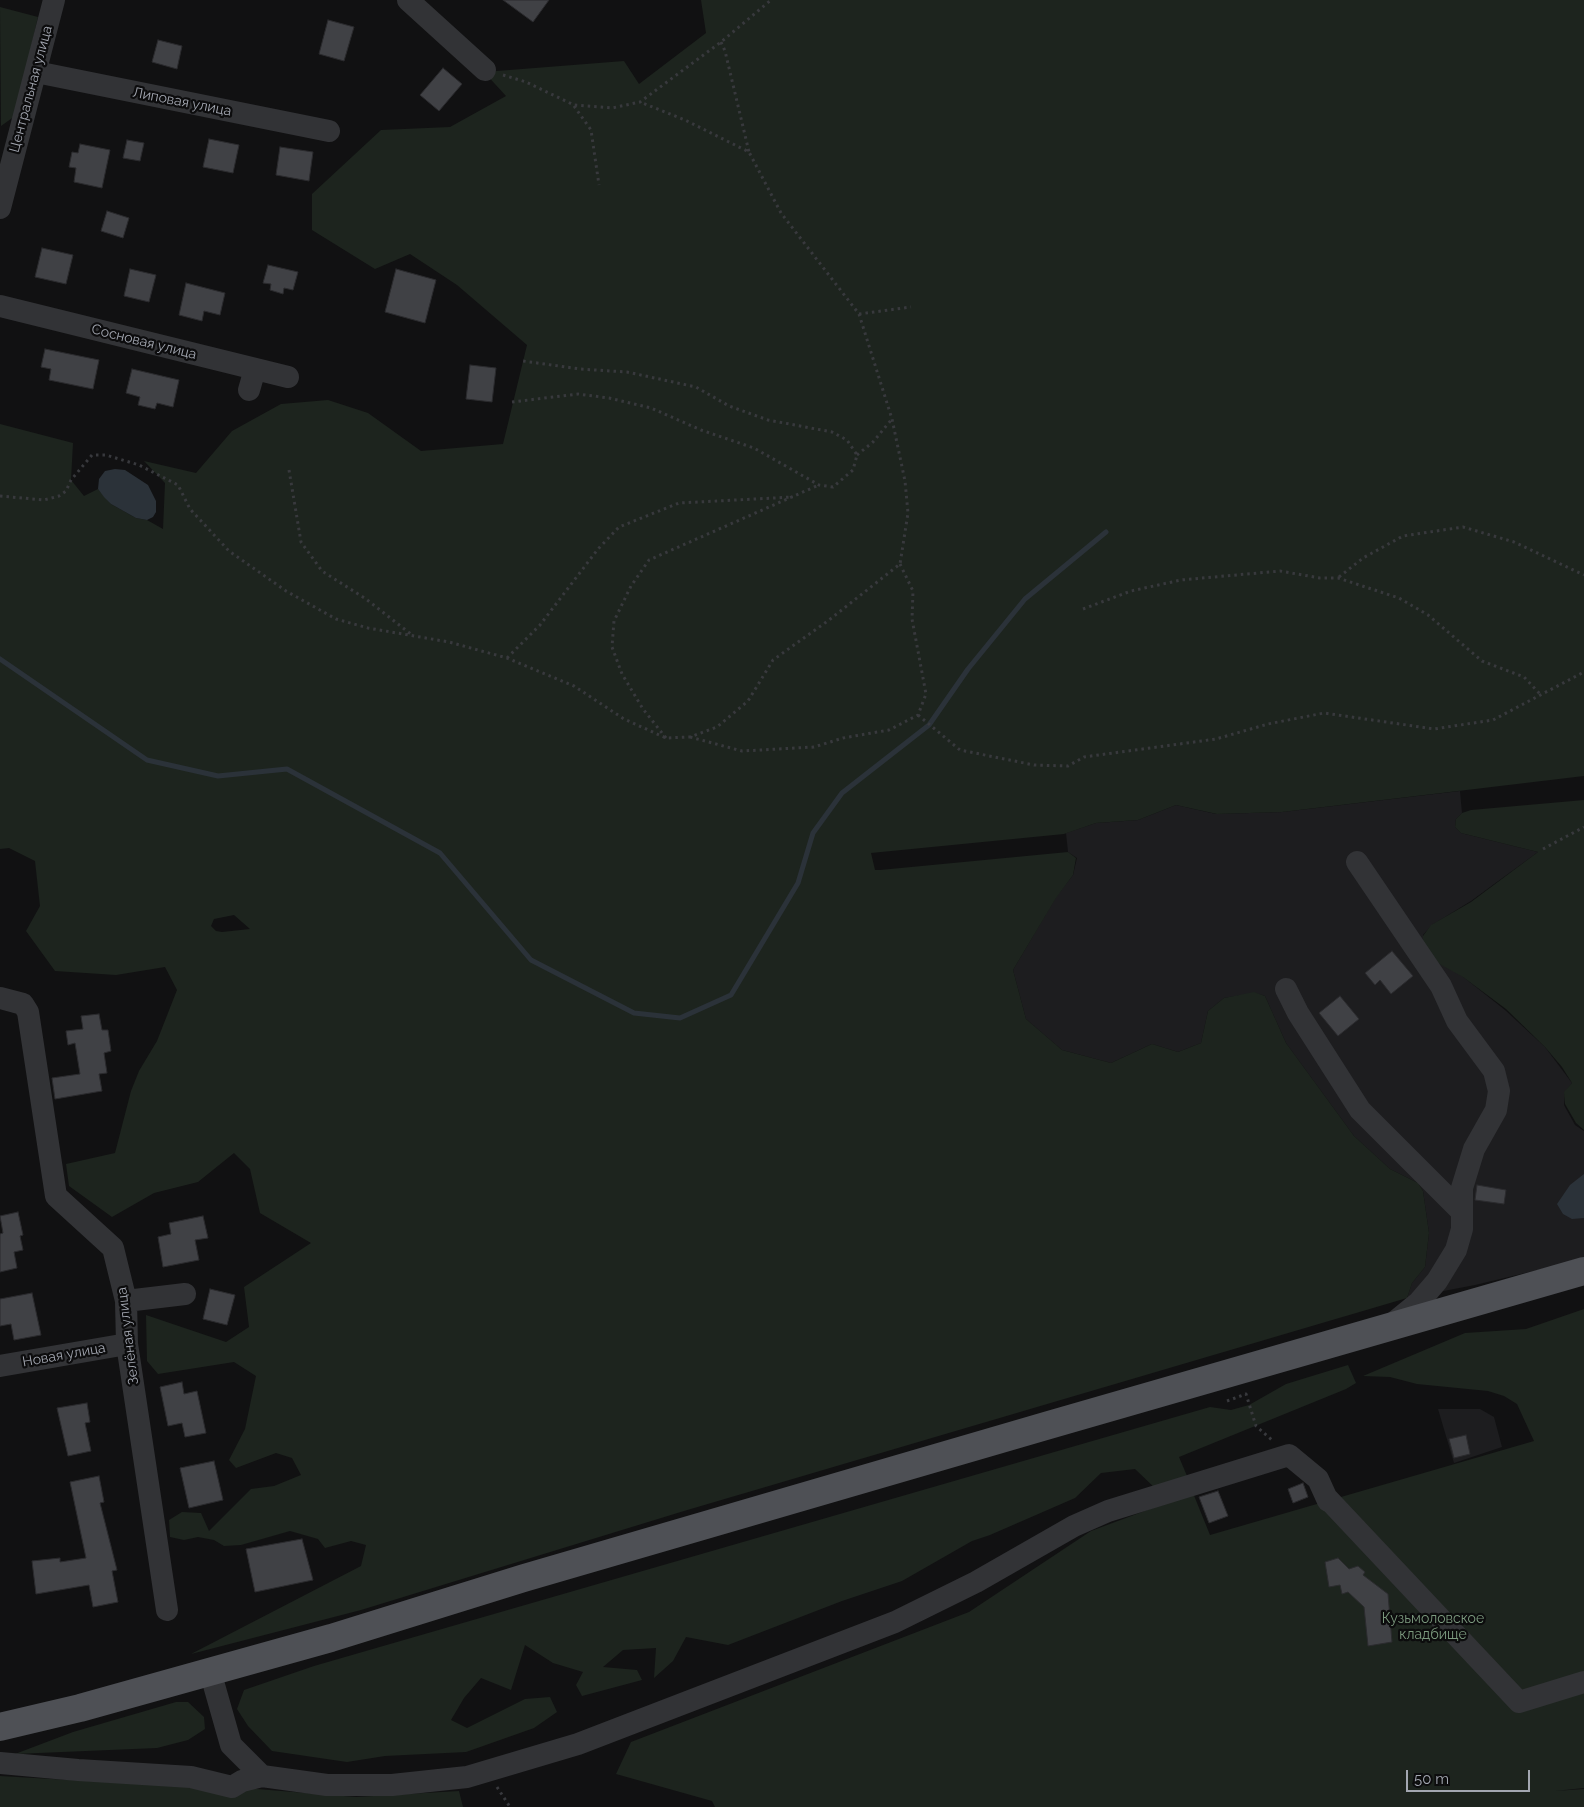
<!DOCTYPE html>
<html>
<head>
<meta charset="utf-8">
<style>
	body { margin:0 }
	#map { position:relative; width:1584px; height:1807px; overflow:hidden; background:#111112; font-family:Raleway,sans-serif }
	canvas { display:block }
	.scale { position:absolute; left:1406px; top:1770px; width:124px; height:22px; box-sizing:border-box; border:2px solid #a3a7b1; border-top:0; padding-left:6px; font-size:15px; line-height:18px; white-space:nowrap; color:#a3a7b1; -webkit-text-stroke:4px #0c0c0d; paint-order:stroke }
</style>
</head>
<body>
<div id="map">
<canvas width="1584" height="1807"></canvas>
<div class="scale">50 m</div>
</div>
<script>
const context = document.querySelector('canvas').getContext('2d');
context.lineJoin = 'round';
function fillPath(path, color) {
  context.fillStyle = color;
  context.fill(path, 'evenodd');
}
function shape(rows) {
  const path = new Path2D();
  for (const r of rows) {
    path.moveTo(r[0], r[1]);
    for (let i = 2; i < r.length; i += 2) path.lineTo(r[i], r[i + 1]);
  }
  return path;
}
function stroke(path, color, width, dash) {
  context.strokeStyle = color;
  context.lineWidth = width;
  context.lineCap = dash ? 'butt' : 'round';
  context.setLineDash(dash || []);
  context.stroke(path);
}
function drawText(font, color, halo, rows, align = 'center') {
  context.font = font + ' Raleway,sans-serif';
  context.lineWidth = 4.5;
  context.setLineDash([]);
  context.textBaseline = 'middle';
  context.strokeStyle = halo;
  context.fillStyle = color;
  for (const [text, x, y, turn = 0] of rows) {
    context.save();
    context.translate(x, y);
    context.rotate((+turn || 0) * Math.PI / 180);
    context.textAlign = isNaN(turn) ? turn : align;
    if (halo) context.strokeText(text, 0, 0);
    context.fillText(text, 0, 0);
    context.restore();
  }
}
fillPath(shape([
	[1460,791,1462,813,1456,819,1455,827,1461,833,1538,852,1471,901,1432,925,1423,935,1423,945,1505,1010,1545,1047,1572,1083,1565,1092,1564,1105,1575,1125,1584,1131,1584,1259,1475,1285,1407,1298,1412,1283,1425,1267,1429,1233,1423,1191,1418,1183,1390,1169,1354,1136,1286,1043,1265,996,1255,993,1224,998,1208,1011,1201,1043,1178,1052,1152,1044,1111,1063,1062,1050,1026,1019,1013,970,1056,897,1073,875,1077,858,1068,852,1066,833,1096,823,1138,820,1176,805,1216,814,1282,812],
	[1438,1409,1480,1409,1494,1417,1502,1447,1454,1463]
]), '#1d1d1f');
fillPath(shape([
	[701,0,1584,0,1584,776,1282,812,1217,814,1176,805,1138,820,1096,823,1064,834,871,853,875,870,880,870,1068,852,1076,858,1073,875,1056,898,1013,970,1026,1019,1062,1050,1111,1063,1152,1044,1178,1052,1201,1043,1208,1011,1224,998,1254,992,1265,996,1286,1043,1354,1136,1390,1169,1418,1183,1423,1191,1429,1233,1425,1267,1412,1283,1407,1298,684,1511,361,1610,191,1654,361,1566,366,1545,351,1541,325,1548,318,1539,290,1531,241,1545,224,1546,214,1540,198,1537,184,1540,170,1537,169,1520,182,1512,201,1513,209,1531,251,1489,274,1486,301,1475,292,1458,276,1453,236,1468,229,1460,245,1429,256,1376,234,1362,158,1374,147,1361,146,1315,226,1342,249,1327,244,1287,311,1243,260,1213,250,1169,234,1153,198,1182,154,1193,112,1217,69,1186,66,1164,115,1153,131,1091,139,1071,157,1041,177,990,165,967,116,975,55,971,26,931,40,906,35,861,9,848,0,849,0,424,73,443,71,480,84,496,98,489,111,504,136,518,147,520,163,529,165,483,144,461,196,473,232,431,281,404,328,400,368,413,421,451,503,444,527,345,457,285,410,254,375,269,312,230,312,194,381,130,450,127,506,96,484,72,624,61,639,84,706,33],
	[234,915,250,929,222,932,216,931,211,926,214,919],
	[0,7,38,17,15,116,1,126],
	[1584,800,1584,1130,1576,1123,1565,1104,1564,1092,1572,1083,1562,1067,1545,1047,1506,1009,1463,977,1436,962,1423,946,1423,936,1431,925,1471,902,1538,852,1461,833,1455,827,1456,819,1462,813,1471,810],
	[1584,1309,1584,1788,1555,1791,1584,1789,1584,1807,715,1807,712,1801,616,1774,631,1742,969,1612,1091,1531,1193,1493,1210,1535,1534,1441,1517,1404,1504,1396,1488,1391,1417,1384,1390,1377,1363,1376,1465,1333,1526,1329],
	[1348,1365,1356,1383,1346,1389,1179,1457,1190,1483,1156,1489,1135,1469,1101,1473,1075,1498,990,1535,972,1541,902,1581,842,1601,728,1645,686,1637,673,1661,654,1678,656,1648,623,1650,603,1667,637,1670,642,1680,582,1696,576,1685,583,1672,553,1663,525,1645,511,1690,481,1678,464,1698,451,1720,467,1728,525,1699,550,1697,557,1712,534,1728,466,1752,385,1756,347,1762,272,1751,248,1726,237,1709,244,1690,314,1666,1210,1407,1231,1410,1249,1405,1286,1384],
	[176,1702,188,1702,204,1717,205,1729,188,1740,157,1748,15,1754,73,1732],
	[0,1776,192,1787,232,1787,356,1797,459,1791,463,1807,0,1807]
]), '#1d241e');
fillPath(shape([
	[115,469,125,470,148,485,156,501,156,512,153,517,147,520,136,518,111,504,104,497,98,489,99,479,105,471],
	[1584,1174,1584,1218,1572,1219,1563,1214,1557,1204,1570,1185]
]), '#2b3239');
stroke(shape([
	[0,659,147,760,218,776,287,769,440,853,531,960,634,1013,680,1018,731,995,798,883,813,833,842,793,929,725,968,669,1025,599,1106,532]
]), '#2b3239', 5);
const building = shape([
	[503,0,549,0,533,22,503,0],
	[328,20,354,27,344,61,319,54,328,20],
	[158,40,182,46,177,69,152,62,158,40],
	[443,68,462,84,439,111,420,95,443,68],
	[209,139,239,145,233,173,203,167,209,139],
	[127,140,144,143,140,161,123,158,127,140],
	[80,144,110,150,102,188,74,182,76,168,69,167,72,152,78,153,80,144],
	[280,147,313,152,309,181,276,175,280,147],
	[107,211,129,218,123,238,101,231,107,211],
	[42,248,73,255,66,284,35,277,42,248],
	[268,265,298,272,293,290,284,288,283,294,270,290,271,284,263,283,268,265],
	[130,269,156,275,149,302,124,296,130,269],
	[396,269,436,280,425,323,385,312,396,269],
	[186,283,225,293,220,315,204,311,202,321,179,315,186,283],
	[45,349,99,360,93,389,49,380,51,369,41,367,45,349],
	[470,365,496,368,492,402,466,399,470,365],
	[132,369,179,380,173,407,157,403,155,409,138,405,140,397,126,393,132,369],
	[1392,951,1413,976,1391,994,1380,980,1375,985,1365,973,1392,951],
	[1340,996,1359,1019,1338,1036,1319,1013,1340,996],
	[99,1014,102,1030,108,1030,111,1051,104,1053,107,1073,99,1074,102,1091,55,1099,52,1078,80,1074,75,1043,68,1045,66,1031,83,1029,81,1016,99,1014],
	[1477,1185,1506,1190,1504,1204,1475,1200,1477,1185],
	[18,1212,23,1235,20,1236,23,1250,14,1252,17,1268,0,1272,0,1234,3,1233,0,1216,18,1212],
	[203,1216,208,1238,195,1240,199,1260,163,1267,158,1237,171,1234,169,1223,203,1216],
	[210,1289,235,1295,227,1325,203,1319,210,1289],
	[32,1293,41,1335,14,1340,11,1324,0,1326,0,1299,32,1293],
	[182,1382,184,1394,197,1391,206,1433,185,1437,182,1423,168,1426,160,1387,182,1382],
	[87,1403,90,1422,85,1423,91,1451,68,1456,57,1408,87,1403],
	[1466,1435,1470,1454,1454,1458,1449,1439,1466,1435],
	[214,1461,223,1500,189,1508,180,1468,214,1461],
	[99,1476,104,1502,100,1503,117,1570,112,1571,118,1602,93,1607,89,1585,36,1594,32,1561,60,1558,60,1562,86,1558,70,1482,99,1476],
	[1303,1483,1308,1497,1293,1503,1288,1489,1303,1483],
	[1218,1491,1228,1516,1209,1523,1199,1497,1218,1491],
	[302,1539,313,1580,255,1592,246,1549,302,1539],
	[1338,1558,1349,1569,1358,1566,1365,1572,1363,1575,1388,1594,1392,1642,1368,1646,1364,1607,1348,1592,1342,1594,1340,1585,1329,1587,1325,1562,1338,1558]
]);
fillPath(building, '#404145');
stroke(building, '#2b2b2e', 1);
stroke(shape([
	[721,42,725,51,749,152],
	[503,75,526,82,574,105,612,108,640,102,721,42,771,0],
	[574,106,591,130,599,185],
	[859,314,911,307],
	[512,402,578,394,609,398,651,408,701,430,754,448,819,485,833,487,853,470,857,455,847,440,832,432,768,420,729,406,696,387,627,372,580,369,523,361],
	[857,455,873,442,892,419],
	[289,470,301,542,322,571,366,599,412,635],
	[0,496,44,500,59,496,66,491,71,480,92,455,106,455,139,465,178,485,190,509,229,551,286,591,336,619,368,628,449,642,507,658,574,686,624,719,666,738,690,737,717,727,748,701,773,660,829,620,900,564,908,513,905,481,892,419,859,314,781,213,749,152,685,120,640,102],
	[1339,577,1363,558,1403,536,1463,527,1514,542,1584,575],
	[1083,609,1131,591,1181,580,1280,571,1320,578,1338,578,1399,598,1428,615,1482,661,1524,677,1540,694],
	[507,658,540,625,598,549,619,527,679,503,793,497],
	[918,715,960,750,1034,765,1068,766,1084,757,1216,739,1268,724,1324,713,1434,729,1493,720,1584,672],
	[690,737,742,751,814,747,843,738,889,730,918,715,926,694,912,619,913,591,900,564],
	[666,738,643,709,622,674,612,647,614,621,631,586,649,560,819,485],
	[1543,849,1584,827],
	[1227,1401,1246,1394,1256,1426,1273,1441],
	[497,1787,510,1807]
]), '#38393d', 3, [2.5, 4]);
stroke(shape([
	[408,0,485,70],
	[36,72,329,131],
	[0,208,54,0],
	[0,306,288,377],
	[249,390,255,369],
	[1357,862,1441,986,1457,1021,1494,1071,1499,1091,1496,1110,1474,1149,1462,1188,1462,1229,1456,1250,1437,1281,1419,1302,1392,1324],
	[1286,989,1298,1013,1360,1110,1462,1212],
	[0,998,23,1004,28,1012,56,1196,113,1248,126,1301,127,1344,167,1610],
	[126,1301,185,1294],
	[0,1366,127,1344],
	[1328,1499,1519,1702,1584,1682],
	[210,1671,231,1745,262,1776,327,1785,392,1785,467,1777,578,1744,895,1622,976,1582,1074,1526,1108,1511,1289,1455,1318,1479,1328,1501],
	[0,1763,78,1770,191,1777,232,1787,242,1781,262,1776]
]), '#323336', 22);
stroke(shape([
	[0,1727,80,1708,331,1638,524,1578,1049,1425,1584,1271]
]), '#4e5055', 28);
drawText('14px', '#a3a7b1', '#0c0c0d', [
	["Центральная улица",31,89,-75],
	["Липовая улица",182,102,11],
	["Сосновая улица",144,342,14],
	["Зелёная улица",128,1336,-97],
	["Новая улица",64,1355,-10]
]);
drawText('14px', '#7c9a7f', '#0c0c0d', [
	["Кузьмоловское",1433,1619],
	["кладбище",1433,1635]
]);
</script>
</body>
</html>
